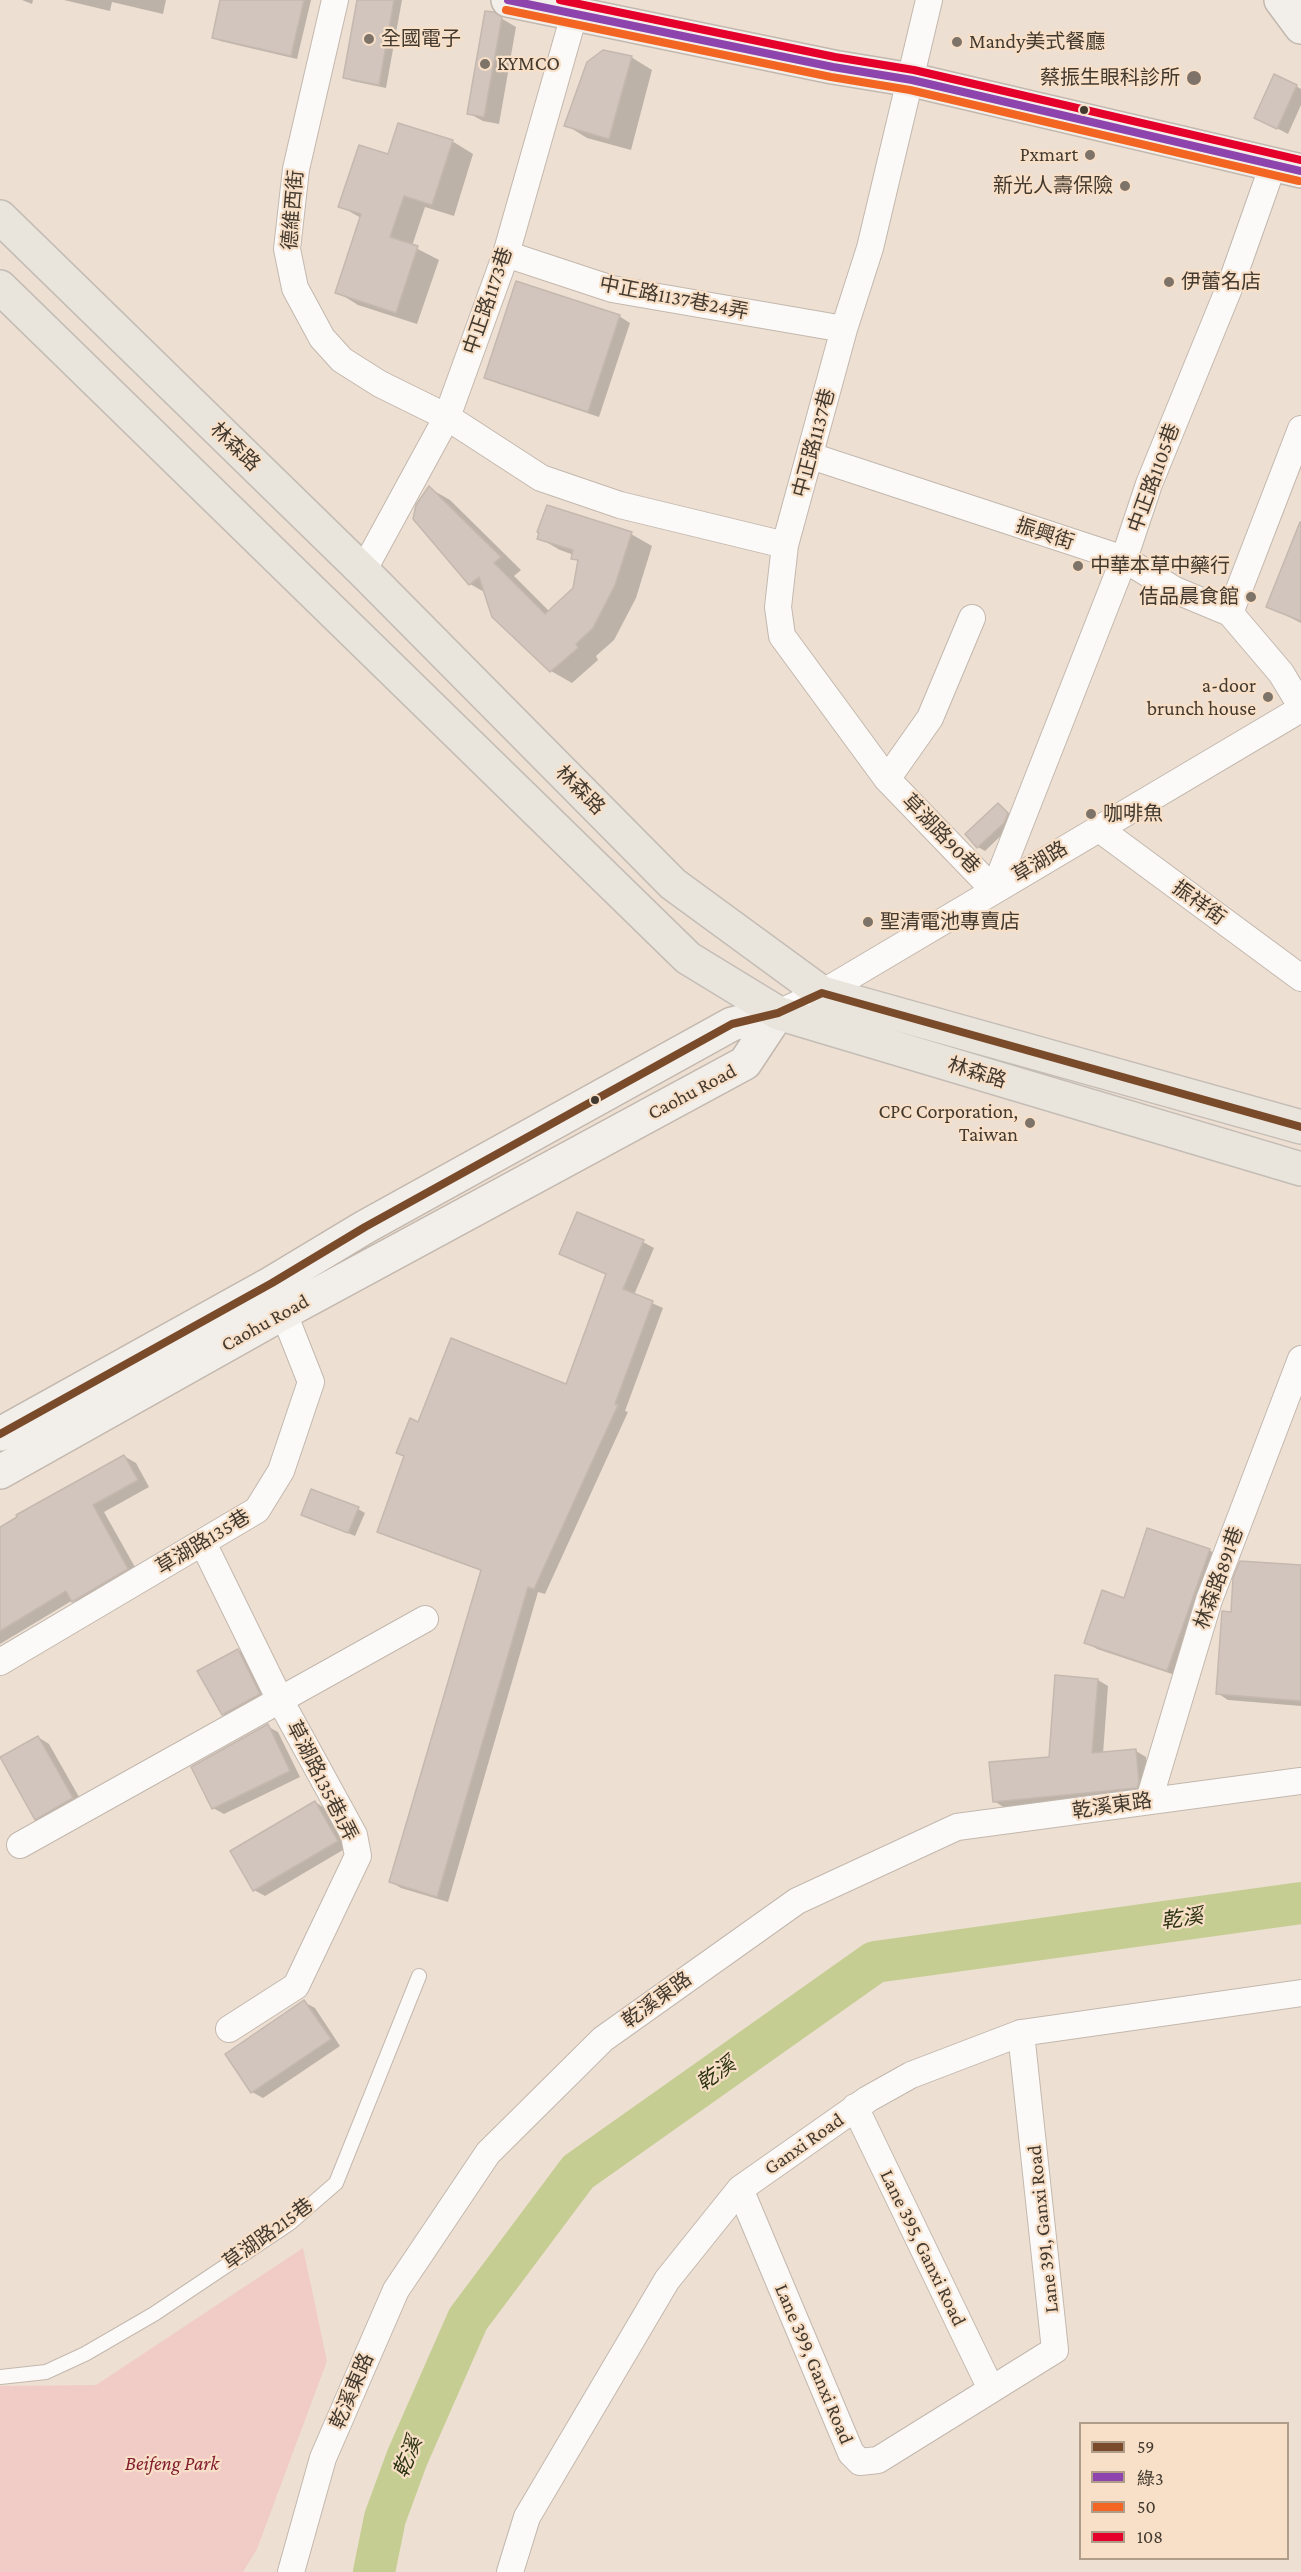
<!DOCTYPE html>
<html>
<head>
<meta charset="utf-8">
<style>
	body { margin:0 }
	#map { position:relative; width:1301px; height:2572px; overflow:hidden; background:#eddfd2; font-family:"Crimson Pro","Noto Sans TC",serif }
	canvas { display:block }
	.legend { position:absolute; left:1079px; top:2422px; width:210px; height:138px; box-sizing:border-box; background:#f8dfc7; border:2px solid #af9d8a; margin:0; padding:8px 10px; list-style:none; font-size:18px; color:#42392f }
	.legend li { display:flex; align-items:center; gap:12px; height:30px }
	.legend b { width:30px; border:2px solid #af9d8a }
</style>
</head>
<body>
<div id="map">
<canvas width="1301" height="2572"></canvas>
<ul class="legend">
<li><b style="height:8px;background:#7a4b2a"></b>59</li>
<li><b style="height:8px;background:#8e44ad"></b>綠3</li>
<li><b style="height:8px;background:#f26522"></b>50</li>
<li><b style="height:8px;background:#e4002b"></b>108</li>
</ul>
</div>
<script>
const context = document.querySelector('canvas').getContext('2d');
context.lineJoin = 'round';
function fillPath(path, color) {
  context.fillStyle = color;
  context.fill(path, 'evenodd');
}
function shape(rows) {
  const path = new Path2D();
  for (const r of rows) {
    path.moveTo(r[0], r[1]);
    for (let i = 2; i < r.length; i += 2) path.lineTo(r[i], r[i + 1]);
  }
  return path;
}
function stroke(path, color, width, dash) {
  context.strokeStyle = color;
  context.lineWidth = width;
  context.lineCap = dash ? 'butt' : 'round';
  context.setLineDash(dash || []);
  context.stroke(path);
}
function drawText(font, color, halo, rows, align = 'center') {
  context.font = font + ' "Crimson Pro","Noto Sans TC",serif';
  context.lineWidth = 4.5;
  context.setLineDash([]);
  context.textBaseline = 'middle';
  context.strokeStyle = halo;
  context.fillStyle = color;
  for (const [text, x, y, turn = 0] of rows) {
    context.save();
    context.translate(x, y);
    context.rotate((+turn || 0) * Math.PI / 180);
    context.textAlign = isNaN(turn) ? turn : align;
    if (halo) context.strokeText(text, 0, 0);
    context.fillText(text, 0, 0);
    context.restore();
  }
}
fillPath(shape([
	[303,2248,327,2361,257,2549,243,2572,0,2572,0,2386,96,2385]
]), '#f1ccc7');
fillPath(shape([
	[22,0,33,0,32,4],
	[64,0,166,0,163,14,112,2,110,11],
	[222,0,311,0,297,59,220,41,213,37],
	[358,0,402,0,386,88,352,81,345,77],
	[494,14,516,27,499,124,483,121,468,113],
	[631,57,652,70,631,150,587,138,566,125],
	[1296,86,1301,89,1301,105,1288,134,1267,123],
	[452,141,473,154,454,216,425,207,412,246,439,260,417,324,358,305,337,292,361,218,340,206],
	[619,316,630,323,599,417,497,383,486,377],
	[429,488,450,500,521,570,514,576,550,612,574,589,580,562,573,558,574,555,560,550,539,538,631,534,652,546,636,598,614,640,596,656,598,660,572,683,551,671,486,593,470,584,415,519],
	[1301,524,1301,623,1268,606],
	[999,805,1014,818,1011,826,985,851,978,847],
	[643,1242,654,1248,634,1295,663,1308,625,1411,628,1412,545,1594,538,1592,448,1902,401,1888,391,1882,482,1571,389,1537,379,1531,419,1424,567,1386,608,1275,561,1254],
	[124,1456,136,1463,149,1487,104,1512,140,1576,86,1608,73,1600,0,1644,0,1529],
	[358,1509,365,1513,355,1536,303,1514],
	[1209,1550,1220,1556,1178,1676,1097,1649,1086,1642],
	[1301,1567,1301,1706,1228,1700,1217,1693,1232,1613],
	[238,1650,245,1654,266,1698,230,1718,223,1714],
	[1098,1680,1108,1686,1103,1754,1136,1751,1146,1757,1148,1793,1005,1808,994,1801,1051,1758],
	[267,1726,278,1732,300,1777,224,1814,213,1808],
	[38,1737,49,1744,83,1804,47,1825,36,1819],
	[315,1802,326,1809,348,1847,265,1896,254,1890],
	[304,2002,315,2008,340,2046,263,2098,252,2092]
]), '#0003');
stroke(shape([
	[374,2572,385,2518,407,2458,468,2319,578,2172,875,1962,1301,1903]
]), '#c5cd92', 42);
const building = shape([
	[220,0,304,0,291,56,212,38,220,0],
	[357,0,394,0,379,85,343,78,357,0],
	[485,11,494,12,502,17,484,117,467,114,485,11],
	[603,50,632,56,609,139,564,126,587,62,603,50],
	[1274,74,1297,85,1277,129,1254,118,1274,74],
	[398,123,453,140,432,205,404,196,390,237,418,246,396,313,335,293,361,214,338,207,359,145,388,154,398,123],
	[516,281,620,315,588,412,484,378,516,281],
	[429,486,501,557,494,563,545,614,573,588,578,560,571,559,573,550,537,539,539,533,537,532,547,505,632,532,615,585,593,628,576,644,578,648,550,672,492,617,479,577,469,585,413,519,416,505,429,486],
	[1300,522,1301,522,1301,621,1266,607,1300,522],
	[998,803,1008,813,1004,823,977,848,965,834,998,803],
	[577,1212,644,1240,623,1289,653,1301,615,1404,618,1405,534,1589,528,1587,437,1897,389,1882,481,1570,377,1532,404,1456,396,1453,410,1418,418,1422,451,1338,566,1384,606,1274,559,1254,577,1212],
	[124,1455,138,1480,93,1505,128,1569,72,1602,66,1591,0,1631,0,1527,17,1517,16,1515,124,1455],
	[311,1489,359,1507,348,1533,301,1515,311,1489],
	[1147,1528,1210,1549,1167,1671,1084,1643,1102,1590,1124,1598,1147,1528],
	[1240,1561,1301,1565,1301,1701,1216,1694,1222,1611,1231,1612,1233,1578,1240,1561],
	[238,1649,260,1694,222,1715,197,1671,238,1649],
	[1055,1675,1098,1679,1092,1753,1136,1749,1139,1782,1137,1788,993,1802,989,1762,1049,1757,1055,1675],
	[268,1724,290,1771,212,1809,191,1767,268,1724],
	[38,1736,73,1798,35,1820,0,1757,38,1736],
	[315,1801,338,1841,253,1891,230,1851,315,1801],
	[304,2000,331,2039,251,2093,225,2054,304,2000]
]);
fillPath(building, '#d1c5bd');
stroke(building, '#c4b8af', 1.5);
const lane = shape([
	[0,2377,46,2372,85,2354,154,2314,290,2223,336,2183,419,1976]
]);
const street = shape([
	[335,0,296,169,287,249,295,288,322,338,342,360,380,384,447,417,541,478,620,505,785,545],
	[929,0,870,248,844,329,785,545,778,607,782,636,887,779,994,890,1124,559,1149,484,1232,281,1273,165],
	[506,254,612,289,844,329],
	[811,456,1124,559,1175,590,1230,613,1281,673,1301,706],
	[363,571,447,417,506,254,574,15],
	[1230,613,1301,429],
	[887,779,930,718,972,618],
	[1098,828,1301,978],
	[778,1013,822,993,1301,709],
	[203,1543,280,1700,354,1835,358,1856,296,1986,229,2029],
	[0,1662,257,1510,281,1471,311,1382,277,1296],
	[1149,1800,1209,1600,1301,1359],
	[20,1845,425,1619],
	[855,2107,991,2389],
	[740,2189,851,2453,860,2462,878,2460,1055,2350,1021,2033],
	[291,2572,323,2458,396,2290,488,2153,603,2039,797,1901,957,1827,1301,1781],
	[510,2572,527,2517,667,2280,740,2189,868,2099,911,2075,1021,2033,1301,1993]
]);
const secondary = shape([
	[508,0,833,67,912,80,1301,171],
	[1281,0,1301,27],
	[0,1434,272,1283,365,1227,732,1024,778,1013],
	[0,1472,283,1313,745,1063,778,1013]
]);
const primary = shape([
	[0,217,363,571,673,884,822,993,1301,1127],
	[0,287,688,958,778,1013,1301,1169]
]);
stroke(lane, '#c3b8ae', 16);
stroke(street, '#c3b8ae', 28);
stroke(secondary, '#c3b8ae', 36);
stroke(primary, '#c4bdb6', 36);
stroke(lane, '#fcfaf8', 14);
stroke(street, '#fcfaf8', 26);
stroke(secondary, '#f2efeb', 33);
stroke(primary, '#eae5dc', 33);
stroke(shape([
	[0,1434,272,1283,365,1227,732,1024,778,1013,822,993,1301,1127]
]), '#7a4b2a', 8);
stroke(shape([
	[508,0,833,67,912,80,1301,171]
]), '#8e44ad', 8);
stroke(shape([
	[506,10,831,77,910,90,1299,181]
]), '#f26522', 8);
stroke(shape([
	[560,0,835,57,914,70,1301,160]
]), '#e4002b', 8);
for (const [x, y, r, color] of [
	[369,39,6,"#7e7368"],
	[957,42,6,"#7e7368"],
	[485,64,6,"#7e7368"],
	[1194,78,8,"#7e7368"],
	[1084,110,5,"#42392f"],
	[1090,155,6,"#7e7368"],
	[1125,186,6,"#7e7368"],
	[1169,282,6,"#7e7368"],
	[1078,566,6,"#7e7368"],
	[1251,597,6,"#7e7368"],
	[1268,697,6,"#7e7368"],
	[1091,814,6,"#7e7368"],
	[868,922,6,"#7e7368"],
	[595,1100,5,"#42392f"],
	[1030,1123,6,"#7e7368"]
]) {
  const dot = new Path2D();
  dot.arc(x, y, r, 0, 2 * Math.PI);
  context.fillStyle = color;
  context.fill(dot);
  stroke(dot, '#f8dfc7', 2);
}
drawText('20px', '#42392f', '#f8dfc7', [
	["全國電子",381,39],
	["Mandy美式餐廳",969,42],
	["KYMCO",497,64],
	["蔡振生眼科診所",1180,78,"right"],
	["Pxmart",1078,155,"right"],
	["新光人壽保險",1113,186,"right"],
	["伊蕾名店",1181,282],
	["中華本草中藥行",1090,566],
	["佶品晨食館",1239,597,"right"],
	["a-door",1256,686,"right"],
	["brunch house",1256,709,"right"],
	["咖啡魚",1103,814],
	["聖清電池專賣店",880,922],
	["CPC Corporation,",1018,1112,"right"],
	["Taiwan",1018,1135,"right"]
], 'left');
drawText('20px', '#42392f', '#f8dfc7', [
	["德維西街",293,210,-85],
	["中正路1137巷24弄",674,298,11],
	["中正路1173巷",488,301,-71],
	["中正路1137巷",814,443,-75],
	["林森路",235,447,44],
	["中正路1105巷",1154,478,-70],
	["振興街",1045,534,18],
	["林森路",580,790,45],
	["草湖路90巷",941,834,46],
	["草湖路",1040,862,-31],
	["振祥街",1199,903,36],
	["林森路",977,1073,17],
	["Caohu Road",692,1092,-28],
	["Caohu Road",265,1323,-29],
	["草湖路135巷",203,1542,-31],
	["林森路891巷",1219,1578,-70],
	["草湖路135巷1弄",322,1781,63],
	["乾溪東路",1112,1806,-8],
	["乾溪東路",657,2000,-36],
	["Ganxi Road",804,2144,-35],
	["Lane 391, Ganxi Road",1043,2229,-96],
	["草湖路215巷",268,2234,-36],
	["Lane 395, Ganxi Road",923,2248,64],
	["Lane 399, Ganxi Road",814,2364,67],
	["乾溪東路",352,2391,-67]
]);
drawText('italic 20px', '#831e30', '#f8dfc7', [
	["Beifeng Park",172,2464]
]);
drawText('italic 21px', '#2d3412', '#f8dfc7', [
	["乾溪",1182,1919,-8],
	["乾溪",716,2074,-35],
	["乾溪",408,2457,-68]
]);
</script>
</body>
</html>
